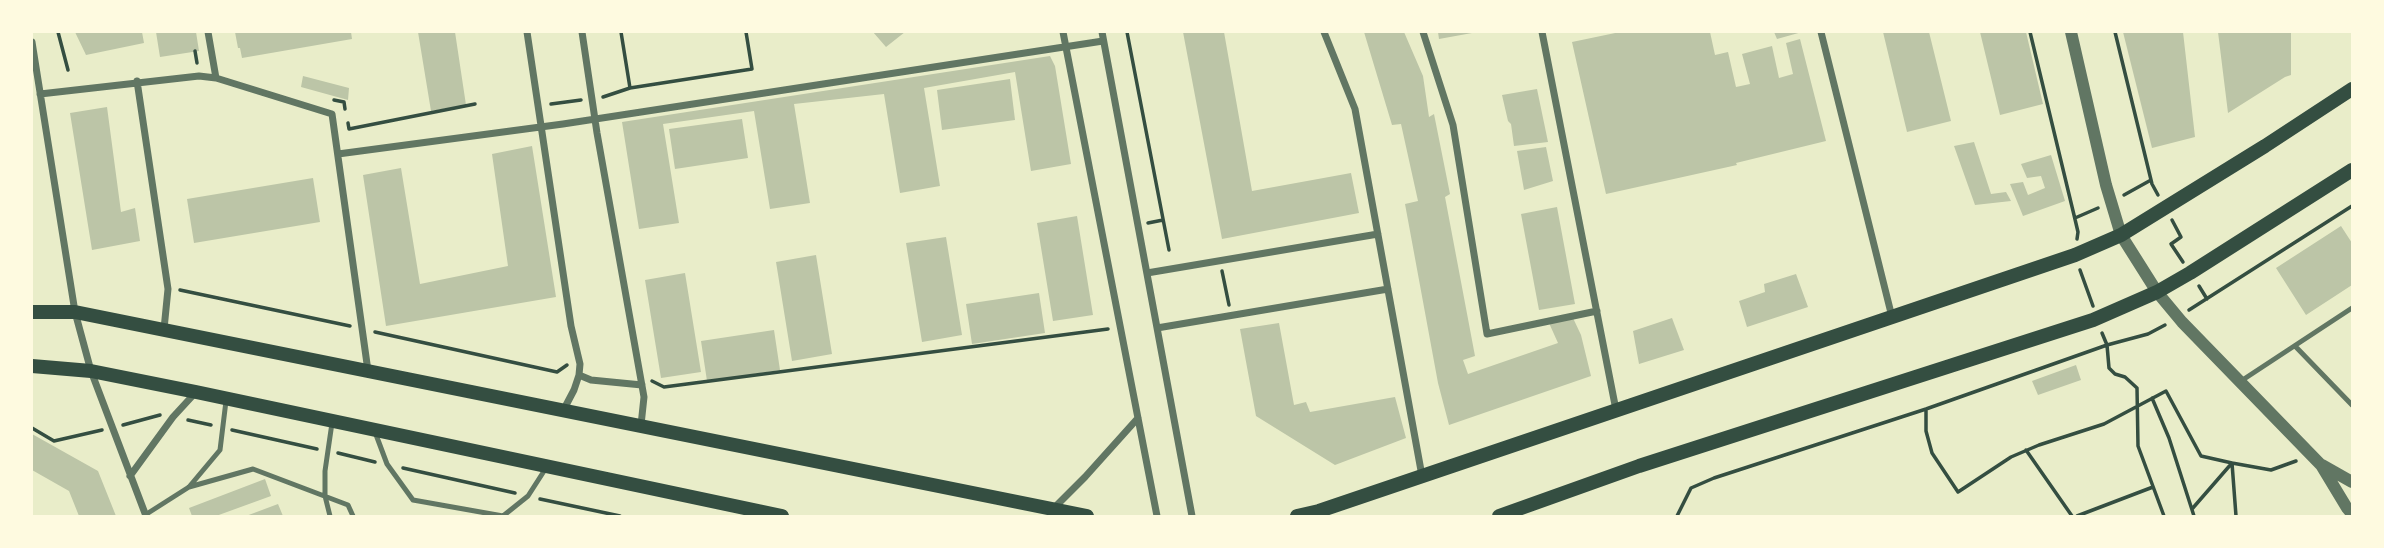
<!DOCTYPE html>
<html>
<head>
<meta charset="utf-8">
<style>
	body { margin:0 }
	#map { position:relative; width:2384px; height:548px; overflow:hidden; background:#e9edc9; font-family:"Golos Text",sans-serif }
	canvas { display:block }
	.frame { position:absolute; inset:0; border:33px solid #fefae0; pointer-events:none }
</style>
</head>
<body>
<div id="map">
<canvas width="2384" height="548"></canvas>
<div class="frame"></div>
</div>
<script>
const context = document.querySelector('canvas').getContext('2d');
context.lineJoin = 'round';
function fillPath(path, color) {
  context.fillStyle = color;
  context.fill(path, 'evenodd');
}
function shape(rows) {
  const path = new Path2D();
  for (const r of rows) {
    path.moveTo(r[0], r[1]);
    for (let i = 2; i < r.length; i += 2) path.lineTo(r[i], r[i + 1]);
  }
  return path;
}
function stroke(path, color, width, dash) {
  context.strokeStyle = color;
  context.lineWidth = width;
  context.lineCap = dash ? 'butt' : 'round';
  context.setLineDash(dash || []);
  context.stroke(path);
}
fillPath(shape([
	[75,32,142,32,144,43,86,55],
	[156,32,196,32,199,51,160,57],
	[235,32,351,32,352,39,242,58,240,48,238,48],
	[418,32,455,32,466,105,431,111],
	[873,32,905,32,886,47],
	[1183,32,1224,32,1252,191,1351,173,1359,213,1222,239],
	[1364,32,1404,32,1423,76,1429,117,1434,114,1450,194,1445,197,1475,356,1463,360,1468,374,1558,343,1549,323,1573,318,1581,335,1591,376,1449,425,1438,383,1405,204,1418,201,1401,124,1392,125],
	[1438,32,1472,32,1472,33,1439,39],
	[1620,32,1710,32,1715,55,1728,52,1736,87,1750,84,1742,54,1772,46,1779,78,1793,74,1786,43,1800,39,1826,141,1736,163,1737,165,1606,194,1572,42],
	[1774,32,1802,32,1777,39],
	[1883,32,1929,32,1951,121,1907,132],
	[1980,32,2026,32,2043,104,2000,115],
	[2123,32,2183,32,2195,137,2152,148],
	[2218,32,2291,32,2291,75,2285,77,2228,113],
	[1050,56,1055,66,1071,164,1031,171,1015,72,924,88,940,186,900,193,884,94,794,104,810,203,770,209,754,111,663,124,679,223,639,229,622,122],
	[303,76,349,88,348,100,301,87],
	[1010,79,1015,120,942,130,937,90],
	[1537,89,1548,142,1514,146,1511,124,1508,121,1502,95],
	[107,107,121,212,135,208,140,241,92,250,70,113],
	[742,119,748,158,675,169,669,129],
	[1974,142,1991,194,2006,192,2011,201,1975,205,1954,146],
	[532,146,556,297,386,326,363,175,401,168,420,284,508,266,492,154],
	[1546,147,1553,181,1524,190,1517,151],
	[2051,155,2065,201,2023,216,2010,184,2023,182,2028,195,2045,188,2041,176,2027,178,2021,164],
	[313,178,320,222,194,243,187,199],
	[1557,207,1575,304,1539,310,1521,214],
	[1077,216,1093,315,1053,321,1037,223],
	[2341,226,2352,243,2352,285,2306,315,2276,268],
	[946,237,962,335,922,342,906,243],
	[816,255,832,354,792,361,776,262],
	[685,273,701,372,661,378,645,280],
	[1796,274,1808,307,1747,327,1739,301,1765,292,1764,284],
	[1039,293,1045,333,972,344,966,304],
	[1672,318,1684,350,1639,364,1633,331],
	[1279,323,1294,405,1306,402,1310,412,1395,397,1406,438,1335,465,1256,416,1240,329],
	[774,330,780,370,707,381,701,341],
	[2076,365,2081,380,2038,395,2032,381],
	[32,434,98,471,116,516,79,516,69,491,32,470],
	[265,479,271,496,216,516,192,516,189,508],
	[278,504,283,516,246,516]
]), '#bcc5a7');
stroke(shape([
	[58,32,68,70],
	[621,32,630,88],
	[1127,32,1169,250],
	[2030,32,2074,215,2078,232,2077,239],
	[2115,32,2152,184,2158,195],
	[195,51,197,63],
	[603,97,630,88,752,69,746,32],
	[334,100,344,102,345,109],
	[551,104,581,100],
	[348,123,349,129,475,104],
	[2124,195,2151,180],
	[2075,218,2098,208],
	[2172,220,2181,237,2171,244,2183,262],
	[1148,223,1163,220],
	[2080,270,2093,306],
	[1222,271,1229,305],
	[2199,286,2207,299],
	[180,290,350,326],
	[2189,310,2352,206],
	[375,332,557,372,567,365],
	[2102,333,2107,345,2109,368,2115,374,2125,377,2137,388,2138,446,2164,516],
	[652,381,664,387,1108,329],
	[2152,398,2169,438,2194,516],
	[1926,409,1926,431,1932,453,1958,492,2011,457,2039,445,2104,424,2166,391,2201,456,2232,463,2236,516],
	[188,420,211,425],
	[123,425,160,415],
	[32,428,54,441,102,430],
	[232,430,317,449],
	[2026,450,2072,516],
	[338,453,375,462],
	[403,468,515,493],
	[540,499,620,516],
	[2192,509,2232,463,2271,470,2296,461],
	[1677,516,1691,488,1714,478,1926,409,2107,345,2148,334,2165,325],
	[2077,516,2153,487]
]), '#344e41', 3.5);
stroke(shape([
	[2295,346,2352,405],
	[2241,381,2352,308],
	[375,432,387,464,413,500,503,516,528,496,546,468],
	[189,487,253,469,348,505,353,516],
	[145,515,189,487,220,450,226,401],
	[330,516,325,496,325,471,332,423]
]), '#617663', 5);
stroke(shape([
	[208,32,216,78],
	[527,32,571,326,580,364,579,375,574,390,564,409],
	[582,32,597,133,644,397,641,425],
	[1063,32,1157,516],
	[1102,32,1192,516],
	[1324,32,1355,109,1422,476],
	[1423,32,1453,125,1487,334,1597,311],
	[1542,32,1616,410],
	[1821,32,1892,317],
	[32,42,75,312,91,371,146,516],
	[137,81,168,289,164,329],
	[40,94,199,76,216,78,332,114,368,371],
	[338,154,563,124,1103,41],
	[1147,273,1378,234],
	[1157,328,1388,289],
	[579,375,591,380,642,385],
	[130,476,173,417,196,392],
	[1053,509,1085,477,1138,418]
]), '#617663', 7);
stroke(shape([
	[2071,32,2106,185,2121,235,2157,292,2182,322,2321,465,2347,508,2352,514],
	[2322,465,2352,482]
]), '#617663', 12);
stroke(shape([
	[32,312,75,312,1087,516],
	[32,366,91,371,196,392,782,516],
	[1297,516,1319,511,2075,255,2121,235,2265,146,2352,89],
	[1499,516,1639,466,2093,320,2157,292,2190,273,2352,170]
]), '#344e41', 14);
</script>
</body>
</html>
